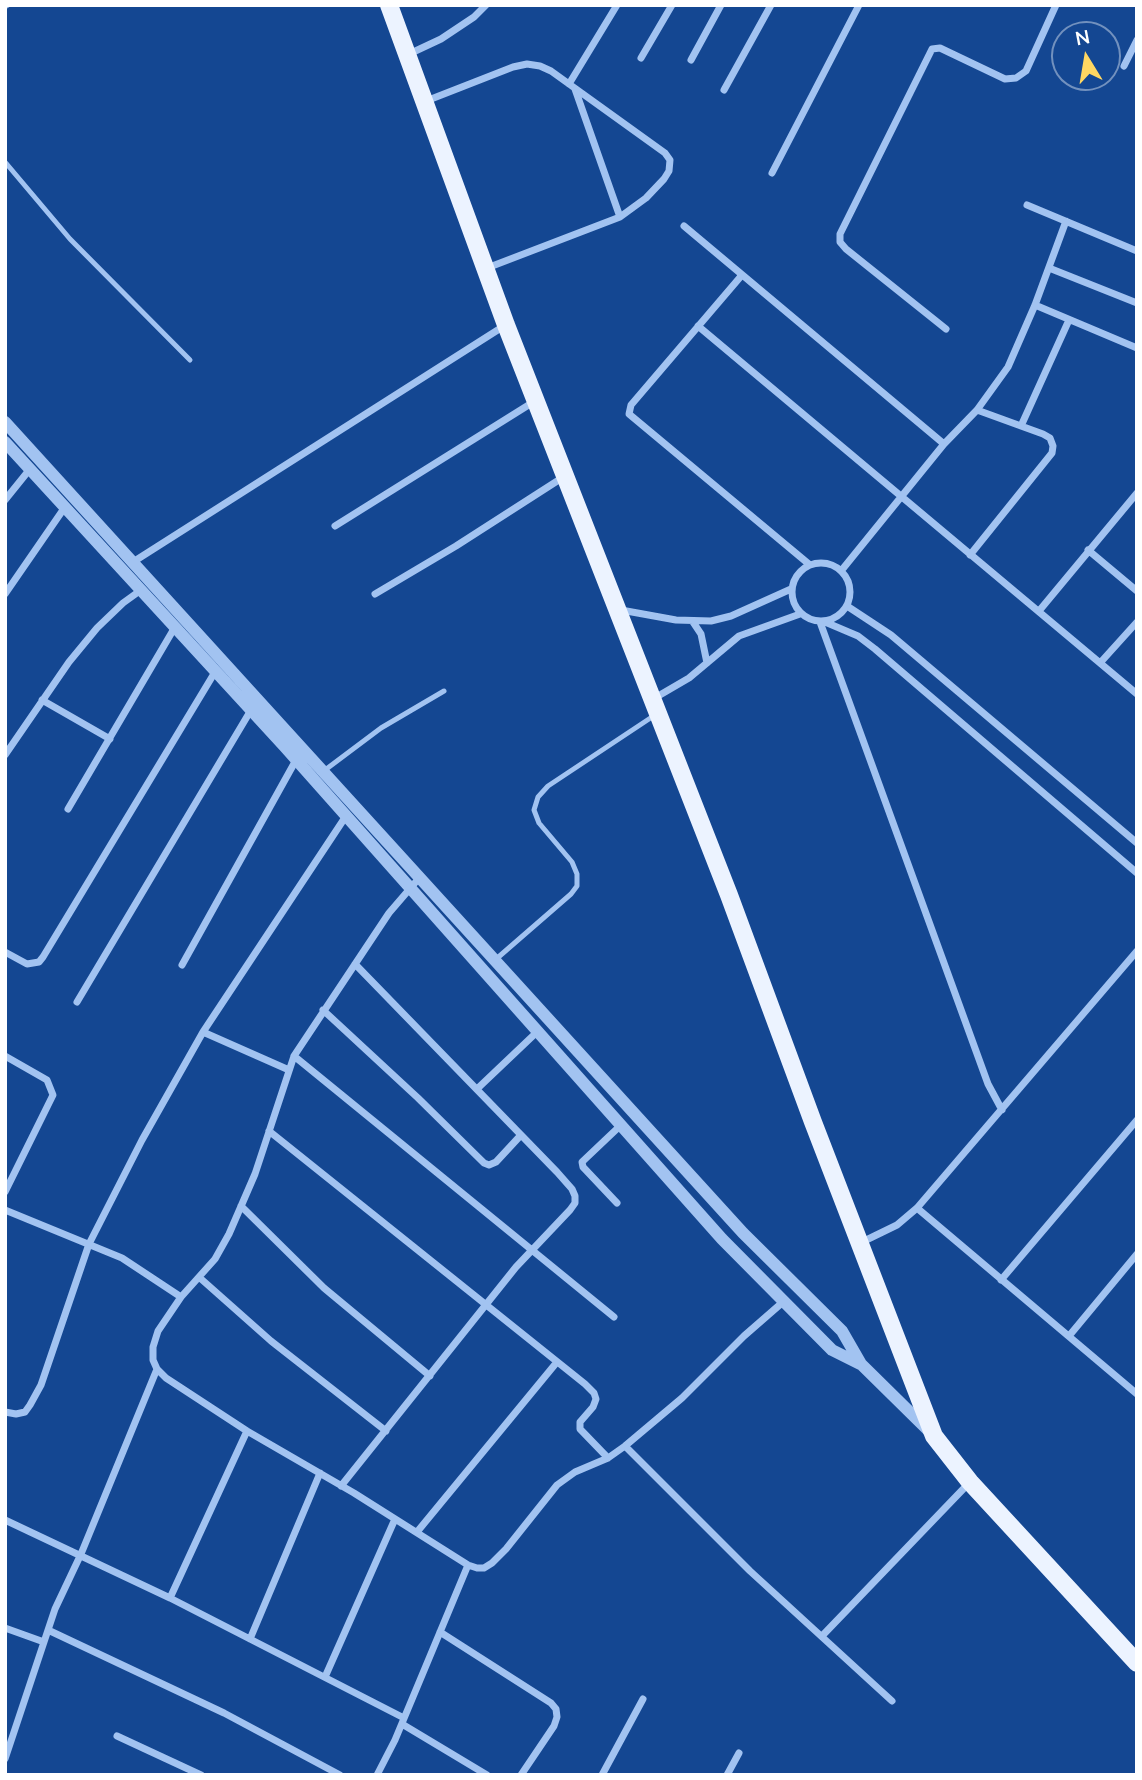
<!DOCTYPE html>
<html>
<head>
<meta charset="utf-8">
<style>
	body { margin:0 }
	#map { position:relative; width:1142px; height:1780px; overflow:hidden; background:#144792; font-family:Mulish,sans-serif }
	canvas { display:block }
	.frame { position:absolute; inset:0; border:7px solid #fff; pointer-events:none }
	.north { position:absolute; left:1051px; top:21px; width:70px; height:70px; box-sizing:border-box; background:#144792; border:2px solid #7291be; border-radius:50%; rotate:349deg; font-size:19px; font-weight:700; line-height:28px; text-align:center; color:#fff }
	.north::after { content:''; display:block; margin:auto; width:24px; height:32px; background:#ffd762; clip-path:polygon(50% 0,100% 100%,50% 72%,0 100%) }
</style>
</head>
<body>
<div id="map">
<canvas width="1142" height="1780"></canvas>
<div class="frame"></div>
<div class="north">N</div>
</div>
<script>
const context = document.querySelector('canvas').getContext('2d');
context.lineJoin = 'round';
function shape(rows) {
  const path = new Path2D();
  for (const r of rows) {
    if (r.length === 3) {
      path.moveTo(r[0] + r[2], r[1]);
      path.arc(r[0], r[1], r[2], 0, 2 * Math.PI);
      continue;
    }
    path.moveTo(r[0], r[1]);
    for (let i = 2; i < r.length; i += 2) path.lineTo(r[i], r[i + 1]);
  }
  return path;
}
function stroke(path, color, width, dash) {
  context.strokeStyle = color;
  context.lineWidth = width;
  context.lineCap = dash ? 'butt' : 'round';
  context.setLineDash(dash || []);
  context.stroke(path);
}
stroke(shape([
	[5,7,8,5],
	[5,162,70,239,190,360],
	[325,770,381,728,444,691],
	[495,960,571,894,577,886,577,874,572,862,539,823,534,810,538,797,548,786,655,715]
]), '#a2c3f1', 5);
stroke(shape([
	[409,54,441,39,474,17,486,5],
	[641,58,672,5],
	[691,60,721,5],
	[1124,66,1137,40],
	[569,84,617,5],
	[575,89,620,217],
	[724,90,771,5],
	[426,101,513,67,527,64,540,66,551,71,665,153,670,160,669,171,664,179,646,198,620,217,487,268],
	[772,173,859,5],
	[1027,205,1137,251],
	[684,226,944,444],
	[1049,268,1137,303],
	[742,275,631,405,629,414,810,565],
	[1035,305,1137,348],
	[698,326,1137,694],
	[946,329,846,249,840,242,840,234,932,49,940,48,1005,79,1016,78,1026,71,1056,5],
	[1021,426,1069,320],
	[5,500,30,469],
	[335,526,535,401],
	[1088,550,1137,591],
	[970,555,1052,453,1053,446,1050,438,1043,434,977,410],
	[133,562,504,326],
	[821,592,29],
	[841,571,944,444,977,410,1008,367,1035,305,1066,221],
	[5,594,65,507],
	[375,594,456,546,565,476],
	[847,606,891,635,1137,843],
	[621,610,676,620,711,621,731,616,791,589],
	[1039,611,1137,493],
	[693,622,701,634,707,663],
	[820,622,988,1084,1002,1110],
	[825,622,858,636,875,649,1137,873],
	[1100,663,1137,622],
	[653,699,689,678,739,636,800,614],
	[42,700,110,739],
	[5,755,69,662,97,628,123,603,141,590],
	[68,809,175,627],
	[5,952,27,964,39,962,43,957,215,672],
	[182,965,296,760],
	[77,1002,251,710],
	[323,1010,418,1098,484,1163,489,1165,496,1162,521,1135],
	[203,1032,289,1070],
	[5,1056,47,1080,53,1095,5,1192],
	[294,1056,614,1317],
	[477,1089,538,1031],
	[269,1131,585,1384,594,1393,596,1399,593,1407,580,1422,580,1429,608,1458],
	[617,1203,583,1167,582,1162,621,1125],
	[241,1206,324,1288,430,1376],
	[917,1208,1137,1394],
	[5,1210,122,1258,181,1297,215,1259,229,1234,255,1174,294,1056,389,913,420,877],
	[860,1243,897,1225,917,1208,1137,951],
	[200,1278,271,1341,386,1431],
	[1001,1280,1137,1120],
	[181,1297,158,1331,153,1347,153,1360,157,1369,166,1378,247,1431,354,1493,468,1565,477,1568,484,1568,492,1563,506,1549,557,1485,575,1472,608,1458,625,1446,682,1398,744,1336,783,1302],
	[1069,1336,1137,1254],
	[5,1412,16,1414,25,1412,30,1405,41,1385,89,1244,142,1140,203,1032,346,816],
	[625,1446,750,1571,892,1701],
	[341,1486,516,1267,570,1210,575,1203,575,1196,572,1189,557,1172,355,964],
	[5,1520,170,1598,404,1718],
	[417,1532,557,1362],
	[170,1598,247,1431],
	[5,1628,44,1642],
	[48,1630,224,1713,340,1775],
	[440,1632,551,1703,556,1709,557,1717,554,1726,521,1775],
	[822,1636,969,1483],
	[250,1639,320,1473],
	[325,1677,395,1519],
	[402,1724,487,1775],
	[117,1736,201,1775],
	[5,1759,55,1609,81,1554,157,1369],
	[377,1775,395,1740,468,1565],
	[602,1775,643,1699],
	[727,1775,739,1753]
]), '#a2c3f1', 7);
stroke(shape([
	[5,422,743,1233,842,1331,861,1364,929,1431],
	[5,442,285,747,722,1239,832,1350,860,1364]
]), '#a2c3f1', 12);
stroke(shape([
	[389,5,506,325,729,895,813,1122,934,1436,970,1482,1137,1663]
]), '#ecf3ff', 18);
</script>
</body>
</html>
